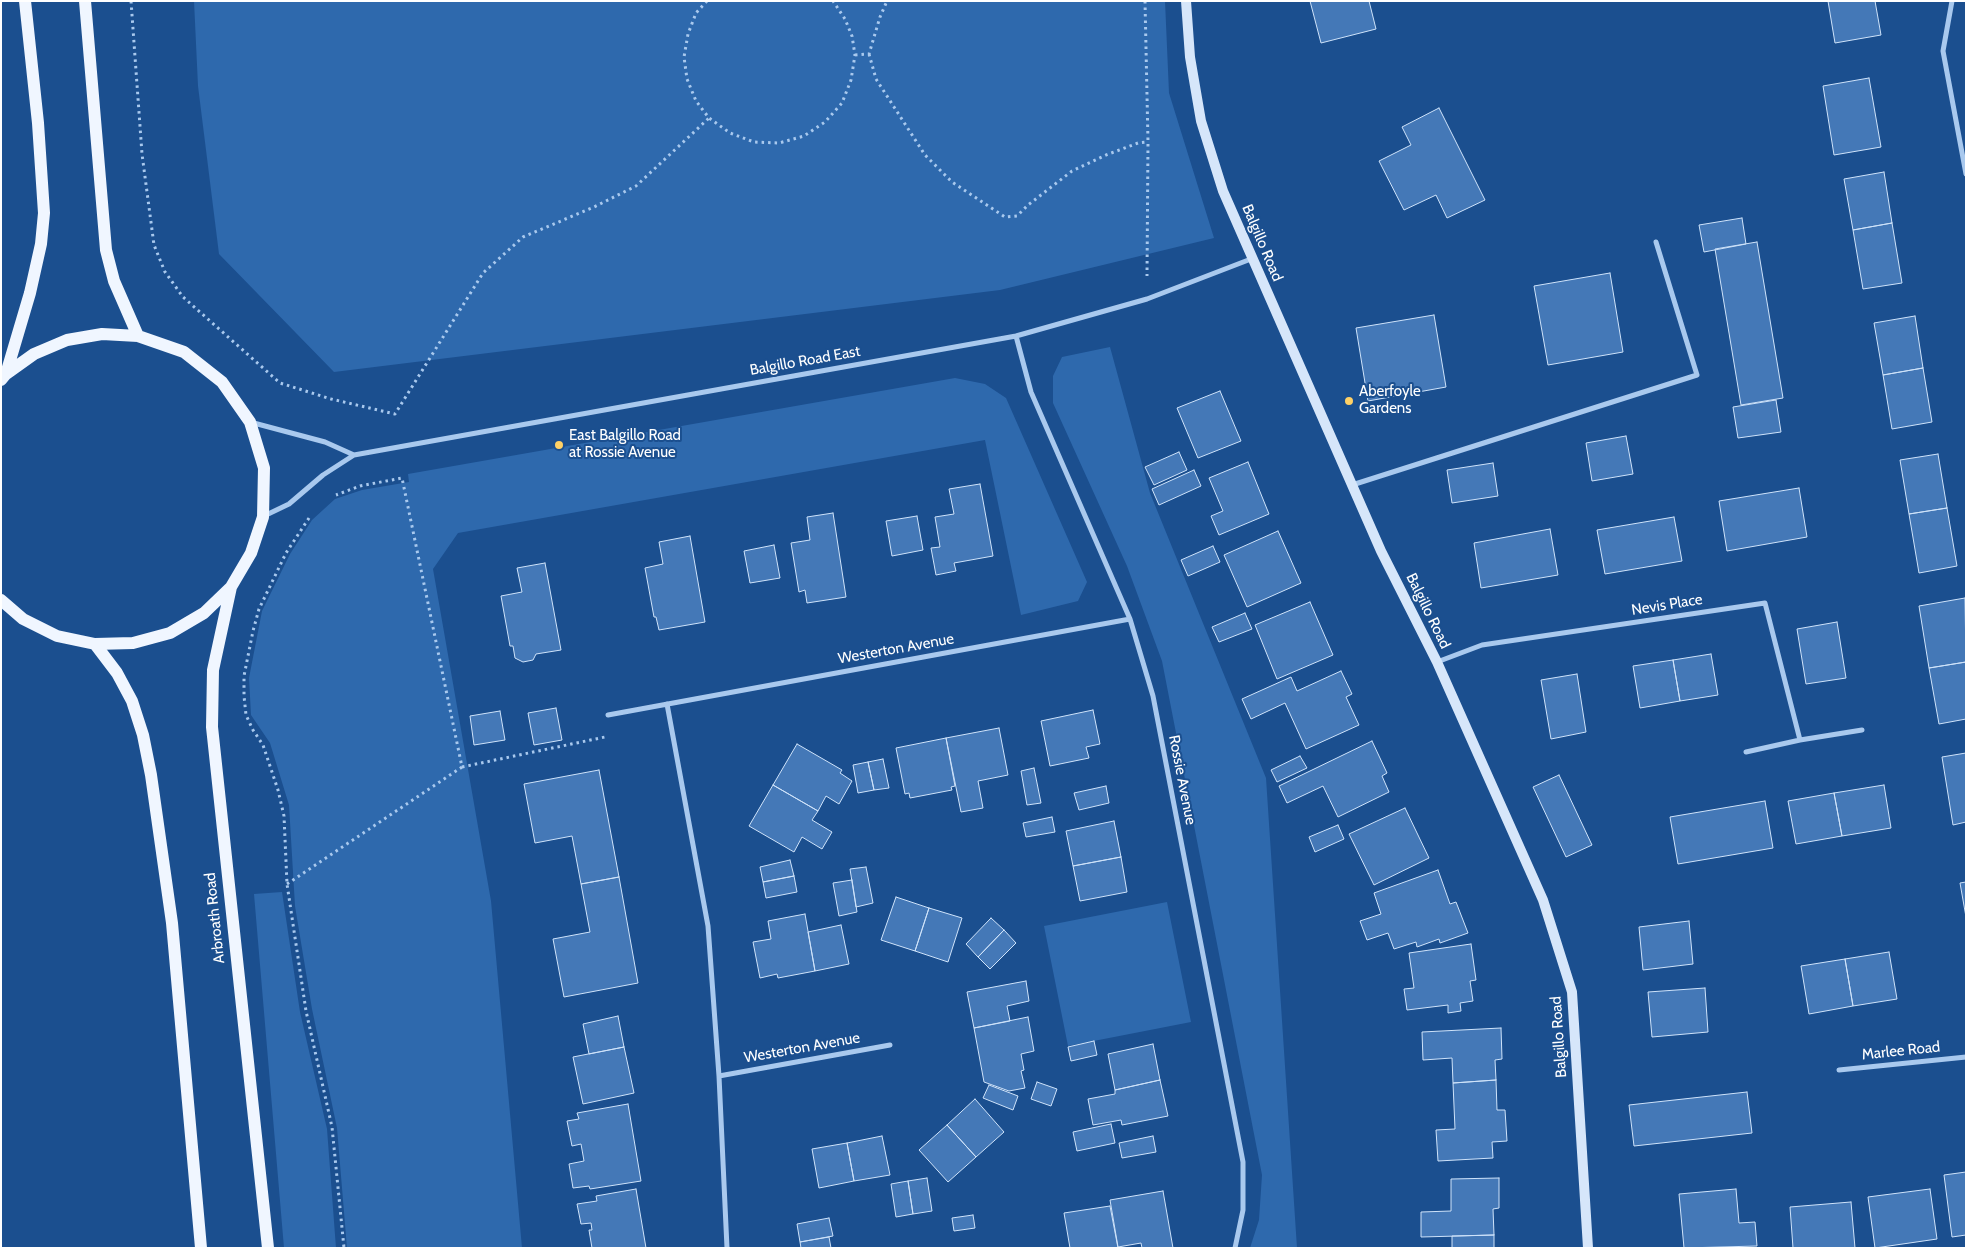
<!DOCTYPE html>
<html>
<head>
<meta charset="utf-8">
<style>
	body { margin:0 }
	#map { position:relative; width:1967px; height:1249px; overflow:hidden; background:#1b4f8f; font-family:Cabin,sans-serif }
	canvas { display:block }
	.frame { position:absolute; inset:0; border:2px solid #fff; pointer-events:none }
</style>
</head>
<body>
<div id="map">
<canvas width="1967" height="1249"></canvas>
<div class="frame"></div>
</div>
<script>
const context = document.querySelector('canvas').getContext('2d');
context.lineJoin = 'round';
function fillPath(path, color) {
  context.fillStyle = color;
  context.fill(path, 'evenodd');
}
function shape(rows) {
  const path = new Path2D();
  for (const r of rows) {
    path.moveTo(r[0], r[1]);
    for (let i = 2; i < r.length; i += 2) path.lineTo(r[i], r[i + 1]);
  }
  return path;
}
function stroke(path, color, width, dash) {
  context.strokeStyle = color;
  context.lineWidth = width;
  context.lineCap = dash ? 'butt' : 'round';
  context.setLineDash(dash || []);
  context.stroke(path);
}
function drawText(font, color, halo, rows, align = 'center') {
  context.font = font + ' Cabin,sans-serif';
  context.lineWidth = 4;
  context.setLineDash([]);
  context.textBaseline = 'middle';
  context.strokeStyle = halo;
  context.fillStyle = color;
  for (const [text, x, y, turn = 0] of rows) {
    context.save();
    context.translate(x, y);
    context.rotate((+turn || 0) * Math.PI / 180);
    context.textAlign = isNaN(turn) ? turn : align;
    if (halo) context.strokeText(text, 0, 0);
    context.fillText(text, 0, 0);
    context.restore();
  }
}
fillPath(shape([
	[194,1,1165,1,1169,93,1214,238,1000,290,334,372,219,254,198,86],
	[1110,347,1150,493,1266,778,1297,1248,1250,1248,1259,1220,1262,1175,1162,661,1127,566,1053,403,1053,376,1062,357],
	[955,378,985,384,1006,398,1087,582,1078,601,1021,615,985,440,458,533,433,569,491,901,522,1248,347,1248,337,1128,312,1009,295,906,289,805,270,743,251,715,249,678,262,611,290,554,312,520,335,499,362,490,409,482,408,474],
	[282,892,300,1012,327,1129,336,1248,284,1248,254,894],
	[1167,902,1191,1022,1068,1046,1044,926]
]), '#2e69ad');
const building = shape([
	[1310,1,1369,1,1376,29,1321,43,1310,1],
	[1828,1,1875,1,1881,35,1835,43,1828,1],
	[1869,78,1881,147,1834,155,1823,86,1869,78],
	[1439,108,1485,200,1447,218,1436,195,1404,210,1379,161,1411,145,1402,127,1439,108],
	[1884,172,1892,223,1853,230,1844,179,1884,172],
	[1742,218,1746,244,1704,252,1699,225,1742,218],
	[1892,223,1902,283,1863,289,1853,230,1892,223],
	[1757,242,1783,398,1741,405,1715,249,1757,242],
	[1610,273,1623,352,1548,365,1534,286,1610,273],
	[1434,315,1446,387,1368,401,1356,328,1434,315],
	[1915,316,1923,368,1883,375,1874,323,1915,316],
	[1923,368,1932,422,1892,429,1883,375,1923,368],
	[1220,391,1241,441,1198,458,1177,408,1220,391],
	[1776,400,1781,432,1738,438,1733,407,1776,400],
	[1626,436,1633,474,1592,481,1586,443,1626,436],
	[1179,452,1187,470,1154,485,1145,467,1179,452],
	[1938,454,1947,508,1909,514,1900,460,1938,454],
	[1248,462,1269,514,1219,535,1211,516,1223,511,1209,478,1248,462],
	[1493,463,1498,496,1452,503,1447,470,1493,463],
	[1194,470,1201,486,1159,505,1152,489,1194,470],
	[980,484,993,556,954,563,956,571,936,575,931,548,940,547,935,517,954,514,949,489,980,484],
	[1799,488,1807,537,1727,551,1719,501,1799,488],
	[1947,508,1957,566,1919,573,1909,514,1947,508],
	[833,513,846,597,807,603,805,590,799,592,791,543,810,540,807,517,833,513],
	[917,516,923,550,892,556,886,521,917,516],
	[1674,517,1682,561,1605,574,1597,530,1674,517],
	[1550,529,1558,575,1481,588,1474,543,1550,529],
	[1278,531,1301,583,1247,607,1224,555,1278,531],
	[690,536,705,622,659,630,656,617,654,617,645,568,663,564,659,542,690,536],
	[774,545,780,578,750,583,744,551,774,545],
	[1213,546,1220,562,1188,576,1181,560,1213,546],
	[545,563,561,650,536,654,533,660,523,662,515,658,513,646,510,646,501,596,522,592,517,568,545,563],
	[1965,598,1966,662,1929,668,1919,606,1965,598],
	[1310,602,1333,655,1277,679,1255,625,1310,602],
	[1245,613,1252,629,1219,642,1212,627,1245,613],
	[1837,622,1846,678,1806,684,1797,629,1837,622],
	[1711,654,1718,695,1680,701,1673,660,1711,654],
	[1673,660,1680,701,1640,708,1633,666,1673,660],
	[1966,662,1966,719,1939,724,1929,668,1966,662],
	[1341,671,1352,694,1346,697,1359,725,1306,749,1285,703,1251,719,1242,699,1291,677,1297,691,1341,671],
	[1577,674,1586,732,1551,739,1541,680,1577,674],
	[556,708,562,740,534,745,528,713,556,708],
	[1093,710,1100,744,1086,747,1089,758,1050,766,1041,721,1093,710],
	[500,711,505,740,474,745,470,716,500,711],
	[999,728,1008,775,978,781,983,808,961,812,946,738,999,728],
	[946,738,955,786,951,787,952,790,910,798,909,793,905,794,896,748,946,738],
	[1372,741,1387,773,1382,776,1389,792,1338,817,1323,786,1287,803,1279,786,1372,741],
	[797,744,842,770,840,773,852,781,839,804,826,796,818,811,773,785,797,744],
	[1966,753,1966,822,1953,825,1942,757,1966,753],
	[1300,756,1307,768,1277,782,1271,770,1300,756],
	[883,759,889,788,874,790,868,762,883,759],
	[868,762,874,790,858,793,853,765,868,762],
	[1034,768,1041,803,1027,805,1021,771,1034,768],
	[599,770,619,877,581,884,572,836,535,843,524,784,599,770],
	[1559,775,1592,845,1566,857,1533,787,1559,775],
	[773,785,818,811,812,820,832,832,822,849,802,837,794,852,749,826,773,785],
	[1884,785,1891,828,1842,836,1834,793,1884,785],
	[1106,786,1109,803,1079,810,1074,793,1106,786],
	[1834,793,1842,836,1796,844,1788,801,1834,793],
	[1765,801,1773,848,1678,864,1670,817,1765,801],
	[1405,808,1429,858,1374,885,1349,834,1405,808],
	[1052,817,1055,832,1026,837,1023,823,1052,817],
	[1114,821,1121,857,1073,866,1066,831,1114,821],
	[1338,825,1344,839,1315,852,1309,837,1338,825],
	[1121,857,1127,892,1080,901,1073,866,1121,857],
	[790,860,794,876,763,882,760,867,790,860],
	[866,867,873,903,856,907,850,869,866,867],
	[1438,870,1450,904,1456,902,1468,933,1440,943,1439,939,1417,947,1416,942,1394,949,1388,933,1367,940,1360,921,1381,914,1374,893,1438,870],
	[794,876,797,892,766,898,763,882,794,876],
	[619,877,638,983,564,997,553,939,590,932,581,884,619,877],
	[852,880,857,912,839,916,833,883,852,880],
	[1966,882,1966,917,1960,883,1966,882],
	[896,897,929,908,915,951,881,940,896,897],
	[929,908,962,918,948,962,915,951,929,908],
	[805,914,815,971,778,978,777,974,760,978,753,942,771,939,768,921,805,914],
	[991,918,1004,930,978,957,966,944,991,918],
	[1689,921,1693,964,1643,970,1639,927,1689,921],
	[841,925,849,964,815,971,808,932,841,925],
	[1004,930,1016,943,990,969,978,957,1004,930],
	[1471,944,1476,980,1470,981,1473,1001,1460,1003,1461,1011,1448,1013,1448,1005,1407,1010,1404,989,1414,988,1409,953,1471,944],
	[1889,952,1897,999,1853,1006,1845,959,1889,952],
	[1845,959,1853,1006,1809,1014,1801,966,1845,959],
	[1026,981,1029,1001,1007,1006,1010,1021,974,1028,967,992,1026,981],
	[1705,988,1708,1032,1652,1037,1648,992,1705,988],
	[618,1016,624,1047,589,1054,583,1024,618,1016],
	[1028,1017,1034,1051,1021,1054,1024,1070,1021,1071,1025,1088,1009,1091,984,1082,974,1028,1028,1017],
	[1501,1028,1502,1059,1495,1060,1496,1080,1453,1083,1452,1058,1423,1060,1422,1032,1501,1028],
	[1094,1041,1097,1055,1071,1061,1068,1047,1094,1041],
	[1153,1044,1160,1080,1115,1090,1108,1054,1153,1044],
	[624,1047,634,1093,583,1104,573,1057,624,1047],
	[1160,1080,1168,1116,1122,1125,1121,1120,1093,1125,1088,1099,1115,1094,1115,1090,1160,1080],
	[1496,1080,1497,1110,1505,1110,1507,1141,1492,1142,1493,1158,1438,1161,1436,1130,1455,1129,1453,1083,1496,1080],
	[1037,1082,1057,1089,1051,1106,1031,1099,1037,1082],
	[989,1085,1018,1096,1013,1110,983,1098,989,1085],
	[1747,1092,1752,1133,1634,1146,1629,1105,1747,1092],
	[975,1099,1004,1132,976,1157,947,1125,975,1099],
	[628,1104,641,1181,590,1189,589,1186,573,1188,569,1164,584,1161,581,1144,572,1146,567,1121,579,1119,577,1113,628,1104],
	[1111,1124,1115,1143,1077,1151,1073,1132,1111,1124],
	[947,1125,976,1157,948,1182,919,1150,947,1125],
	[882,1136,890,1175,854,1181,847,1143,882,1136],
	[1153,1136,1156,1152,1122,1158,1119,1143,1153,1136],
	[847,1143,854,1181,819,1188,812,1149,847,1143],
	[1966,1172,1966,1235,1952,1237,1944,1175,1966,1172],
	[927,1178,932,1211,913,1214,908,1181,927,1178],
	[1499,1178,1499,1208,1493,1209,1494,1235,1421,1237,1421,1212,1451,1211,1451,1179,1499,1178],
	[908,1181,913,1214,896,1217,891,1184,908,1181],
	[636,1189,646,1248,592,1248,589,1230,592,1230,591,1223,581,1224,577,1204,597,1201,596,1196,636,1189],
	[1736,1189,1739,1223,1755,1222,1757,1246,1684,1248,1679,1194,1736,1189],
	[1930,1189,1937,1239,1875,1248,1868,1197,1930,1189],
	[1163,1191,1173,1248,1142,1248,1141,1243,1118,1247,1110,1200,1163,1191],
	[1851,1202,1855,1248,1793,1248,1790,1207,1851,1202],
	[1110,1206,1118,1248,1070,1248,1064,1213,1110,1206],
	[973,1215,975,1228,954,1231,952,1218,973,1215],
	[829,1218,833,1236,800,1242,797,1224,829,1218],
	[1494,1235,1494,1248,1452,1248,1452,1236,1494,1235],
	[829,1237,831,1248,801,1248,800,1242,829,1237]
]);
fillPath(building, '#4478b7');
stroke(building, '#cfe3fa', 1);
stroke(shape([
	[131,1,142,154,154,245,165,272,183,297,280,383,331,399,395,414,483,273,523,237,594,207,636,186,709,118],
	[707,1,696,13,688,34,684,57,687,79,696,101,709,118,730,133,754,142,779,143,804,136,825,122,842,103,851,80,855,55,852,36,845,19,833,1],
	[1145,1,1148,142,1147,276],
	[869,54,876,79,925,155,952,182,1005,217,1017,216,1028,205,1072,171,1106,155,1138,143,1148,142],
	[855,55,869,54,880,17,887,1],
	[309,518,286,553,259,609,253,631,244,676,244,696,246,715,253,730,263,745,278,790,284,816,287,884,306,1011,332,1127,344,1248],
	[462,767,605,737],
	[287,884,462,767,402,478,360,486,336,495]
]), '#a9c9ee', 3, [2.5, 4]);
stroke(shape([
	[1952,1,1943,51,1966,174],
	[1016,336,1031,392,1130,619,1153,696,1243,1162,1243,1210,1235,1248],
	[250,422,325,442,354,455],
	[1352,485,1697,375,1656,242],
	[264,516,289,504,323,475,354,455,1016,336,1147,299,1251,259],
	[1437,662,1482,645,1765,603,1800,740],
	[667,704,708,926,719,1076,727,1248],
	[608,715,1130,619],
	[1746,752,1800,740,1862,730],
	[1839,1070,1966,1057],
	[719,1076,890,1045]
]), '#a9c9ee', 5);
stroke(shape([
	[1186,1,1190,57,1201,121,1223,191,1381,551,1437,662,1543,900,1572,992,1588,1248]
]), '#d6e6fa', 10);
stroke(shape([
	[85,1,106,250,114,281,138,336],
	[6,374,30,293,41,244,44,213,38,123,25,1],
	[1,380,6,374,34,354,67,340,102,334,138,336,184,352,222,382,250,422,264,468,263,517,251,553,231,587,204,613,170,633,133,643,95,644,57,636,23,619,1,600],
	[231,587,213,670,212,727,268,1248],
	[95,644,117,673,132,701,143,735,151,775,172,923,201,1248]
]), '#f0f6ff', 12);
for (const [x, y, r, color] of [
	[1349,401,5,"#ffd166"],
	[559,445,5,"#ffd166"]
]) {
  const dot = new Path2D();
  dot.arc(x, y, r, 0, 2 * Math.PI);
  context.fillStyle = color;
  context.fill(dot);
  stroke(dot, '#1b4f8f', 2);
}
drawText('15px', '#fff', '#1b4f8f', [
	["Balgillo Road",1262,243,67],
	["Balgillo Road East",805,361,-10],
	["Nevis Place",1667,605,-9],
	["Balgillo Road",1428,611,64],
	["Westerton Avenue",896,649,-10],
	["Rossie Avenue",1182,780,79],
	["Arbroath Road",215,918,-96],
	["Balgillo Road",1559,1037,-94],
	["Westerton Avenue",802,1048,-10],
	["Marlee Road",1901,1051,-6]
]);
drawText('15px', '#fff', '#1b4f8f', [
	["Aberfoyle",1359,392],
	["Gardens",1359,409],
	["East Balgillo Road",569,436],
	["at Rossie Avenue",569,453]
], 'left');
</script>
</body>
</html>
